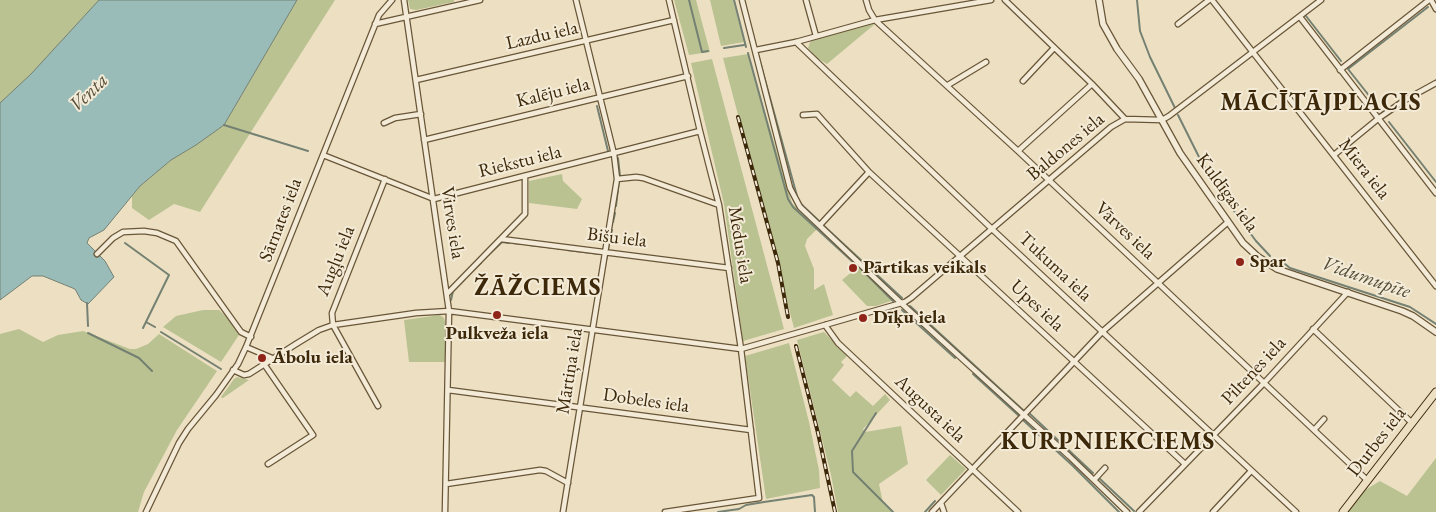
<!DOCTYPE html>
<html>
<head>
<meta charset="utf-8">
<style>
	body { margin:0 }
	canvas { display:block; background:#ede0c2 }
</style>
</head>
<body>
<canvas width="1436" height="512"></canvas>
<script>
const context = document.querySelector('canvas').getContext('2d');
context.lineJoin = 'round';
function fillPath(path, color) {
  context.fillStyle = color;
  context.fill(path, 'evenodd');
}
function shape(rows) {
  const path = new Path2D();
  for (const r of rows) {
    path.moveTo(r[0], r[1]);
    for (let i = 2; i < r.length; i += 2) path.lineTo(r[i], r[i + 1]);
  }
  return path;
}
function stroke(path, color, width, dash) {
  context.strokeStyle = color;
  context.lineWidth = width;
  context.lineCap = dash ? 'butt' : 'round';
  context.setLineDash(dash || []);
  context.stroke(path);
}
function drawText(font, color, halo, rows, align = 'center') {
  context.font = font + ' "EB Garamond",serif';
  context.lineWidth = 4;
  context.setLineDash([]);
  context.textBaseline = 'middle';
  context.strokeStyle = halo;
  context.fillStyle = color;
  for (const [text, x, y, turn = 0] of rows) {
    context.save();
    context.translate(x, y);
    context.rotate((+turn || 0) * Math.PI / 180);
    context.textAlign = isNaN(turn) ? turn : align;
    if (halo) context.strokeText(text, 0, 0);
    context.fillText(text, 0, 0);
    context.restore();
  }
}
fillPath(shape([
	[0,0,154,0,0,192],
	[297,0,335,0,200,212,174,204,149,220,132,208,132,196,140,186,171,160,196,145,224,125],
	[408,0,454,0,454,2,416,10,410,9],
	[674,0,696,0,710,52,689,55],
	[710,0,733,0,744,42,721,46],
	[873,22,875,24,827,64,817,58,808,48,810,42,815,39],
	[748,54,792,203,818,228,807,239,805,246,814,269,814,290,824,284,833,315,794,328,723,58],
	[712,59,784,329,743,341,724,204,691,63],
	[562,174,563,181,582,199,577,209,529,203,529,181],
	[860,265,894,299,894,300,876,306,867,306,842,280],
	[203,310,219,310,227,317,239,335,221,362,163,327,176,316],
	[440,315,444,318,445,322,445,362,409,362,404,320],
	[19,329,43,342,58,335,83,331,130,349,136,349,148,344,159,334,217,371,177,430,144,492,138,512,0,512,0,334],
	[824,332,847,356,841,362,844,365,832,380,850,397,856,391,873,406,885,394,890,400,863,429,865,432,901,426,908,464,879,484,883,503,892,512,838,512,831,475,797,340],
	[789,343,809,422,819,470,820,488,766,499,745,356],
	[237,377,249,380,223,398,222,398,221,397,234,379],
	[950,455,966,469,941,495,926,480],
	[1436,458,1436,512,1348,512,1365,490,1380,481,1407,496]
]), '#bac292');
const water = shape([
	[99,0,297,0,224,125,196,145,171,160,140,186,104,230,89,238,87,243,105,261,114,277,88,304,81,300,75,289,43,276,32,276,0,300,0,103,31,74,99,0]
]);
fillPath(water, '#9abcb8');
stroke(water, '#758172', 1);
stroke(shape([
	[689,0,702,52,708,51],
	[734,0,746,47],
	[1137,0,1140,31,1150,57,1175,108],
	[1306,16,1341,61],
	[724,48,744,45],
	[748,53,788,199,793,207,854,263],
	[759,58,797,196],
	[597,106,608,151],
	[1382,112,1348,69,1428,7],
	[1178,115,1202,163,1224,197],
	[1389,122,1436,182],
	[224,125,308,151],
	[618,158,620,176],
	[800,203,818,220],
	[1228,203,1256,241,1270,256],
	[616,206,619,181],
	[613,222,615,213],
	[823,225,902,298],
	[125,243,169,275,143,328],
	[513,243,521,244],
	[529,245,555,248],
	[558,249,562,249],
	[608,249,612,230],
	[567,250,600,254],
	[485,258,502,242,509,243],
	[1285,264,1290,268,1410,307,1436,324],
	[605,265,607,256],
	[859,267,893,301],
	[468,275,481,263],
	[451,300,453,291,465,279],
	[87,303,88,326],
	[910,306,1023,410],
	[902,310,955,358],
	[146,322,155,327],
	[161,332,221,369],
	[88,333,139,358,152,371],
	[973,374,1018,415],
	[876,413,852,451,853,472,893,512],
	[1029,413,1093,473],
	[1023,420,1073,466,1119,512],
	[1100,479,1134,511],
	[718,512,739,509,746,505,764,502,812,495,814,497,815,512],
	[925,512,935,501]
]), '#758172', 2);
const minor = shape([
	[404,0,449,311,445,512],
	[742,0,790,188,800,207,901,303,1069,456,1127,512],
	[806,0,816,36],
	[866,0,869,10,875,20,1018,151,1367,480],
	[1005,0,1092,84,1125,119],
	[1212,0,1436,286],
	[1431,0,1436,9],
	[1300,17,1436,193],
	[375,24,480,0],
	[1178,24,1209,0],
	[796,42,992,229,1296,512],
	[756,50,796,42,875,20,991,0],
	[1340,70,1429,0],
	[416,80,674,20],
	[1023,81,1054,48],
	[948,85,986,62],
	[803,115,817,114,869,172,1185,464],
	[384,123,395,118,421,114],
	[424,140,688,76],
	[1018,151,1092,84],
	[323,155,434,199,700,131],
	[1334,155,1379,118,1405,100,1436,83],
	[617,179,636,177,643,178,719,205],
	[820,225,869,172],
	[501,239,729,268],
	[97,254,113,238,123,232,144,231,157,233,176,241,241,332,251,337],
	[448,293,525,214,525,177],
	[825,325,838,343,1018,512],
	[1313,329,1412,423],
	[246,347,272,358],
	[264,364,313,435,268,464],
	[233,370,244,375,249,374,296,344,319,330,333,325,416,313,449,311,741,349,905,302,911,298,1111,127,1125,119,1162,120,1169,116,1321,0],
	[448,390,751,430],
	[378,406,333,325,332,313,385,179],
	[1314,430,1324,419],
	[1094,480,1105,468],
	[446,484,540,470,546,471,568,483],
	[941,503,944,512],
	[146,512,179,443,188,429,216,395,238,364,246,347,379,15,392,0],
	[563,512,617,179,614,154,576,0],
	[665,512,759,498,741,349,719,205,700,131,669,0],
	[932,512,1102,332,1228,222],
	[1139,512,1264,383,1348,292],
	[1213,512,1251,471]
]);
const tertiary = shape([
	[1099,0,1103,24,1117,49,1139,79,1180,153,1243,243,1257,256,1277,269,1402,311,1413,316,1436,332]
]);
const primary = shape([
	[1343,512,1436,392]
]);
stroke(minor, '#695638', 7);
stroke(tertiary, '#695638', 8);
stroke(primary, '#3d280a', 9);
stroke(minor, '#f3ebd7', 4.5);
stroke(tertiary, '#f3ebd7', 5.5);
stroke(primary, '#ede0c2', 7);
const rail = shape([
	[738,117,778,263,788,317],
	[796,346,818,433,835,512]
]);
stroke(rail, '#3d280a', 4);
stroke(rail, '#f3ebd7', 2, [5.5]);
for (const [x, y, r, color] of [
	[1240,262,5,"#8f2418"],
	[853,268,5,"#8f2418"],
	[497,315,5,"#8f2418"],
	[863,318,5,"#8f2418"],
	[262,358,5,"#8f2418"]
]) {
  const dot = new Path2D();
  dot.arc(x, y, r, 0, 2 * Math.PI);
  context.fillStyle = color;
  context.fill(dot);
  stroke(dot, '#f3ebd7', 2);
}
drawText('19px', '#3d280a', '#f3ebd7', [
	["Lazdu iela",542,36,-13],
	["Kalēju iela",553,93,-14],
	["Baldones iela",1066,147,-40],
	["Riekstu iela",520,162,-14],
	["Miera iela",1364,169,52],
	["Kuldīgas iela",1227,193,54],
	["Sārnates iela",281,220,-69],
	["Virves iela",452,223,81],
	["Vārves iela",1125,231,43],
	["Bišu iela",617,238,7],
	["Medus iela",740,245,81],
	["Augļu iela",336,261,-68],
	["Tukuma iela",1055,267,43],
	["Upes iela",1037,306,43],
	["Mārtiņa iela",570,371,-81],
	["Piltenes iela",1254,371,-47],
	["Dobeles iela",646,401,8],
	["Augusta iela",930,409,43],
	["Durbes iela",1377,442,-52]
]);
drawText('bold 19px', '#3d280a', '#f3ebd7', [
	["Spar",1250,262],
	["Pārtikas veikals",863,268],
	["Dīķu iela",873,318],
	["Pulkveža iela",497,334,"center"],
	["Ābolu iela",272,358]
], 'left');
drawText('italic 20px', '#544d36', '#f3ebd7', [
	["Venta",89,93,-44],
	["Vidumupīte",1366,278,19]
]);
context.letterSpacing = '1px';
drawText('bold 24px', '#3d280a', '#f3ebd7', [
	["MĀCĪTĀJPLACIS",1321,103],
	["ŽĀŽCIEMS",538,288],
	["KURPNIEKCIEMS",1108,442]
]);
context.letterSpacing = '0px';
</script>
</body>
</html>
